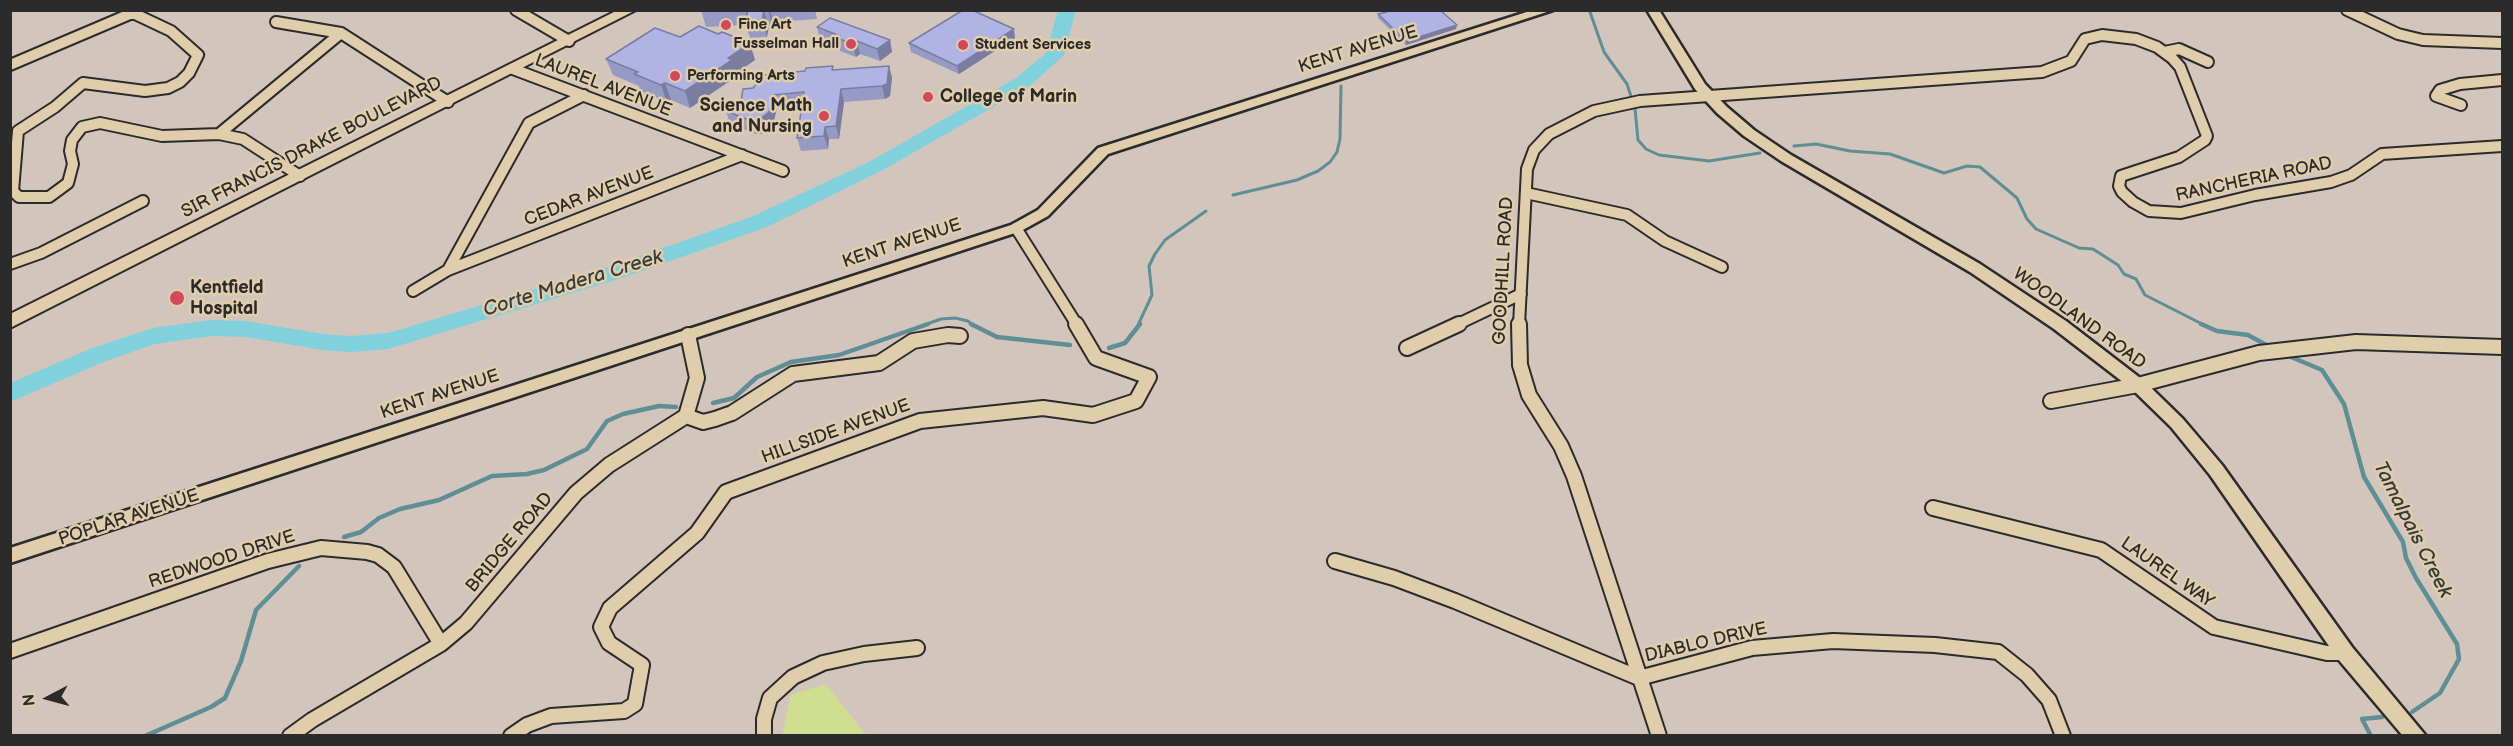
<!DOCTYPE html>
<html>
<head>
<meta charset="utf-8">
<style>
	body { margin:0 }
	#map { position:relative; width:2513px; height:746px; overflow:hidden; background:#d2c5bc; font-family:"Balsamiq Sans",sans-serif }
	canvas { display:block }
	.frame { position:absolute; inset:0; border:12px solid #2b2b2b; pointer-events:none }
	.north { position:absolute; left:18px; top:668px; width:60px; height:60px; -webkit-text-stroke:4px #e0cdab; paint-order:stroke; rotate:264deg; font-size:16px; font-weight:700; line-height:24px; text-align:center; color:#2b2b2b }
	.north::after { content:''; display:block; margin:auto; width:21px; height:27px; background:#2b2b2b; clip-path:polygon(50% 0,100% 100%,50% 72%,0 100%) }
</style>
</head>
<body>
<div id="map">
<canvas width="2513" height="746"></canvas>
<div class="frame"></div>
<div class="north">N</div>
</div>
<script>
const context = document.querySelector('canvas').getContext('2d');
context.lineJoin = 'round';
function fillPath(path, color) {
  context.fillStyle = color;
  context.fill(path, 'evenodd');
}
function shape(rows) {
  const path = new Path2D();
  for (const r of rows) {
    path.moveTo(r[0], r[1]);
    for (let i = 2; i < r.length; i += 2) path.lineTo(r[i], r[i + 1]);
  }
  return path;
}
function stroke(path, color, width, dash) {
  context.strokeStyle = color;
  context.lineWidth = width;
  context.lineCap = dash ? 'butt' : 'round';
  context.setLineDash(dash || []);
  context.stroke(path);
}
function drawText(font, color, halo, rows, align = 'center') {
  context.font = font + ' "Balsamiq Sans",sans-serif';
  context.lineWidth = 5;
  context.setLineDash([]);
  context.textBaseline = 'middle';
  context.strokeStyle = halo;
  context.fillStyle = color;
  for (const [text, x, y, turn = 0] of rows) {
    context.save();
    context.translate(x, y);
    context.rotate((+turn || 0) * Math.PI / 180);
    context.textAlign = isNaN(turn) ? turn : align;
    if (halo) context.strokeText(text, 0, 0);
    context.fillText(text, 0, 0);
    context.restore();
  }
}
fillPath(shape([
	[826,684,866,735,782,735,791,695]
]), '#d0de92');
stroke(shape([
	[1590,12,1604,52,1627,84,1635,109,1638,140,1646,149,1659,155,1709,161,1760,153],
	[1794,146,1816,144,1850,151,1890,154,1944,173,1967,166,1980,167,2017,198,2027,219,2036,229,2079,248,2093,249,2118,265,2124,274,2136,279,2145,295,2204,325],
	[1233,195,1297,180,1318,171,1330,162,1337,152,1340,139,1341,86],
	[924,325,941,319,955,318,968,321,972,325],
	[1138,325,1152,295,1149,266,1155,254,1165,240,1206,211]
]), '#5f8f95', 3);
stroke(shape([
	[971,324,997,337,1070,345],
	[2201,324,2217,331,2248,335,2270,347],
	[1109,348,1125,343,1140,324],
	[2284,354,2322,370,2344,404,2364,477,2403,542,2406,558,2416,578,2457,644,2459,659,2440,693,2412,712],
	[713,403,734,398,757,377,791,362,839,355,928,324],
	[344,537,361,532,379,518,400,509,439,500,492,476,527,474,544,470,587,449,607,421,623,414,659,406,676,407],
	[145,736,211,707,225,698,241,661,256,610,299,566],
	[2371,736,2362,719,2382,717]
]), '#5f8f95', 4.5);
fillPath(shape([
	[1058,10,1076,10,1064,55,1030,86,881,171,767,227,625,277,388,349,352,352,322,350,246,337,212,336,155,344,106,361,10,402,10,383,90,349,153,328,212,320,246,321,322,334,352,336,388,333,609,267,751,217,867,163,1016,78,1046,53,1058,10]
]), '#81d1dc');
const streetFar1 = shape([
	[516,10,569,41],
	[2347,10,2398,34,2423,40,2502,43],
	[276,22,341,33,448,102],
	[2164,52,2179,49,2208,62],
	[10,65,130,14,135,14,171,31,198,55,189,73,180,82,168,88,145,91,83,83,55,107,18,131,13,191,19,197,49,197,68,183,73,164,70,151,72,140,82,127,100,123,162,136,219,134,243,139,300,176],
	[513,69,783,171],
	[2461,105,2436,96,2440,90,2460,84,2502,80],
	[219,134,341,33],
	[1526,193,1627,215,1665,241,1722,267],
	[1016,228,1077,325],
	[10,264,41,253,143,201],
	[448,270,529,123,584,95],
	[413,291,448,270,742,155],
	[1456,325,1521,294],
	[1519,325,1527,169,1534,150,1549,134,1594,111,1640,101,2042,72,2071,61,2085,39,2102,35,2136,39,2157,47,2172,58,2180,67,2207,136,2205,140,2179,157,2121,176,2119,186,2122,192,2133,202,2149,211,2181,213,2255,195,2331,182,2351,175,2382,154,2502,146]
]);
const street = shape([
	[1519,324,1520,365,1529,395,1561,446,1574,476,1659,736],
	[1407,348,1459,324],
	[2051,401,2138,385,2259,353,2356,342,2502,347],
	[686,416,703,422,715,419,732,413,793,374,879,363,913,341,948,335,960,336],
	[1933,508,2101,550,2214,627,2327,653,2345,653],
	[1335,561,1394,578,1455,601,1639,678,1752,648,1833,641,1935,645,1998,652,2027,675,2049,700,2063,736],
	[10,651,268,561,321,548,367,552,378,555,394,567,441,644],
	[290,736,312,720,441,644,466,623,576,493,609,465,686,416,697,378,688,335],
	[511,736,527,725,551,716,624,711,635,704,642,665,609,643,601,627,610,608,697,533,726,492,920,421,1043,408,1093,415,1136,401,1149,377,1096,358,1076,324],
	[764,736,764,719,770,698,793,677,823,663,864,654,917,648]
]);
const secondary = shape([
	[1533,10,1553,10,1108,154,1048,216,1021,231,10,563,10,548,1011,225,1038,210,1098,148,1533,10],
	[1647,10,1659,10,1705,84,1727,107,1754,130,1791,155,1980,264,2066,321,2144,381,2183,419,2222,465,2352,647,2426,736,2403,736,2338,659,2210,475,2171,427,2132,389,2054,329,1970,272,1781,161,1744,136,1717,113,1695,89,1647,10]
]);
const primary = shape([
	[618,10,636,10,10,328,10,314,618,10]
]);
stroke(streetFar1, '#2b2b2b', 14);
stroke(street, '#2b2b2b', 18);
stroke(secondary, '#2b2b2b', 5);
stroke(primary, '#2b2b2b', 4);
stroke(streetFar1, '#e0cdab', 10);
stroke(street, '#e0cdab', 14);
fillPath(secondary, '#e0cdab');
fillPath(primary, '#e0cdab');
fillPath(shape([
	[701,10,815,10,817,19,773,22,772,26,769,26,767,37,750,38,746,25,706,27],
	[1380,10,1440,10,1456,29,1406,45,1378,18,1378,14,1383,13],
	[817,27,890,40,892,52,880,61,860,54,856,57,840,51,839,47,820,40],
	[680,37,755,60,736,73,737,76,690,108,671,100,667,102,640,91,639,86,613,75,606,59],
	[1015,38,959,74,911,52,909,43],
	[889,66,892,78,890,96,885,99,844,102,839,139,829,139,828,149,801,151,797,138,802,106,777,108,773,125,761,134,756,134,730,124,726,111,741,101,753,88,834,70]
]), '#979ac4');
fillPath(shape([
	[764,10,769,26,767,37,762,20],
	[768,10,770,10,773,22,772,26],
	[1457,25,1456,29,1406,45,1406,41],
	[1014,29,1015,38,959,74,957,66],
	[890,40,892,52,880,61,877,49],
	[857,41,860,54,856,57,853,44],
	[750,43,755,60,736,73,737,76,690,108,685,91,728,58],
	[889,66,892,78,890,96,885,99,882,86],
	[665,83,671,100,667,102,661,85],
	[841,89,844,102,839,139,836,126],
	[773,95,777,108,773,125,761,134,756,134,751,121],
	[825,127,829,139,828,149,824,136]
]), '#7b7da0');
const building = shape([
	[748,10,764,10,762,20,745,21,748,10],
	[963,10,972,10,1014,29,957,66,909,43,963,10],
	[1385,10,1440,10,1457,25,1406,41,1378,14,1387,12,1385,10],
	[830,18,890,40,877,49,857,41,853,44,837,38,840,36,817,27,830,18],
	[699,26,718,34,722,32,750,43,728,58,732,60,685,91,665,83,661,85,634,74,638,72,606,59,655,28,680,37,699,26],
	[833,66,832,70,889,66,887,84,882,86,841,89,836,126,825,127,824,136,797,138,804,92,773,95,769,112,757,121,751,121,726,111,741,101,743,89,753,88,764,75,805,71,806,68,833,66]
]);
fillPath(building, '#b0b3e4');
stroke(building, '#7b7da0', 1.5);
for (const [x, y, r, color] of [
	[726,25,6,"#d1495b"],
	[851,44,6,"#d1495b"],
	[963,45,6,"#d1495b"],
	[675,76,6,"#d1495b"],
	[928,97,6,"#d1495b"],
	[824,116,6,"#d1495b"],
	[177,298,8,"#d1495b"]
]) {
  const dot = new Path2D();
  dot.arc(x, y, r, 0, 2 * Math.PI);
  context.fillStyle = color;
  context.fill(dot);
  stroke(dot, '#e0cdab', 2);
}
drawText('bold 15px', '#2b2b2b', '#e0cdab', [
	["Fine Art",738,25],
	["Fusselman Hall",839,44,"right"],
	["Student Services",975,45],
	["Performing Arts",687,76]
], 'left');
drawText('18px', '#2b2b2b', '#e0cdab', [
	["KENT AVENUE",1358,50,-17],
	["LAUREL AVENUE",603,86,21],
	["SIR FRANCIS DRAKE BOULEVARD",312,148,-27],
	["RANCHERIA ROAD",2254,180,-12],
	["CEDAR AVENUE",589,197,-21],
	["KENT AVENUE",902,244,-18],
	["GOODHILL ROAD",1504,271,-87],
	["WOODLAND ROAD",2079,319,36],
	["KENT AVENUE",440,395,-18],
	["HILLSIDE AVENUE",836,432,-20],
	["POPLAR AVENUE",129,518,-18],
	["BRIDGE ROAD",510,543,-50],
	["REDWOOD DRIVE",222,560,-18],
	["LAUREL WAY",2167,573,35],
	["DIABLO DRIVE",1706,643,-13]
]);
drawText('bold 18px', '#2b2b2b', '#e0cdab', [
	["College of Marin",940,97],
	["Science Math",812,106,"right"],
	["and Nursing",812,127,"right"],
	["Kentfield",190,288],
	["Hospital",190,309]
], 'left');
drawText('italic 20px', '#343c3d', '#e0cdab', [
	["Corte Madera Creek",573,284,-17],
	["Tamalpais Creek",2412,530,63]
]);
</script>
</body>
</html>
